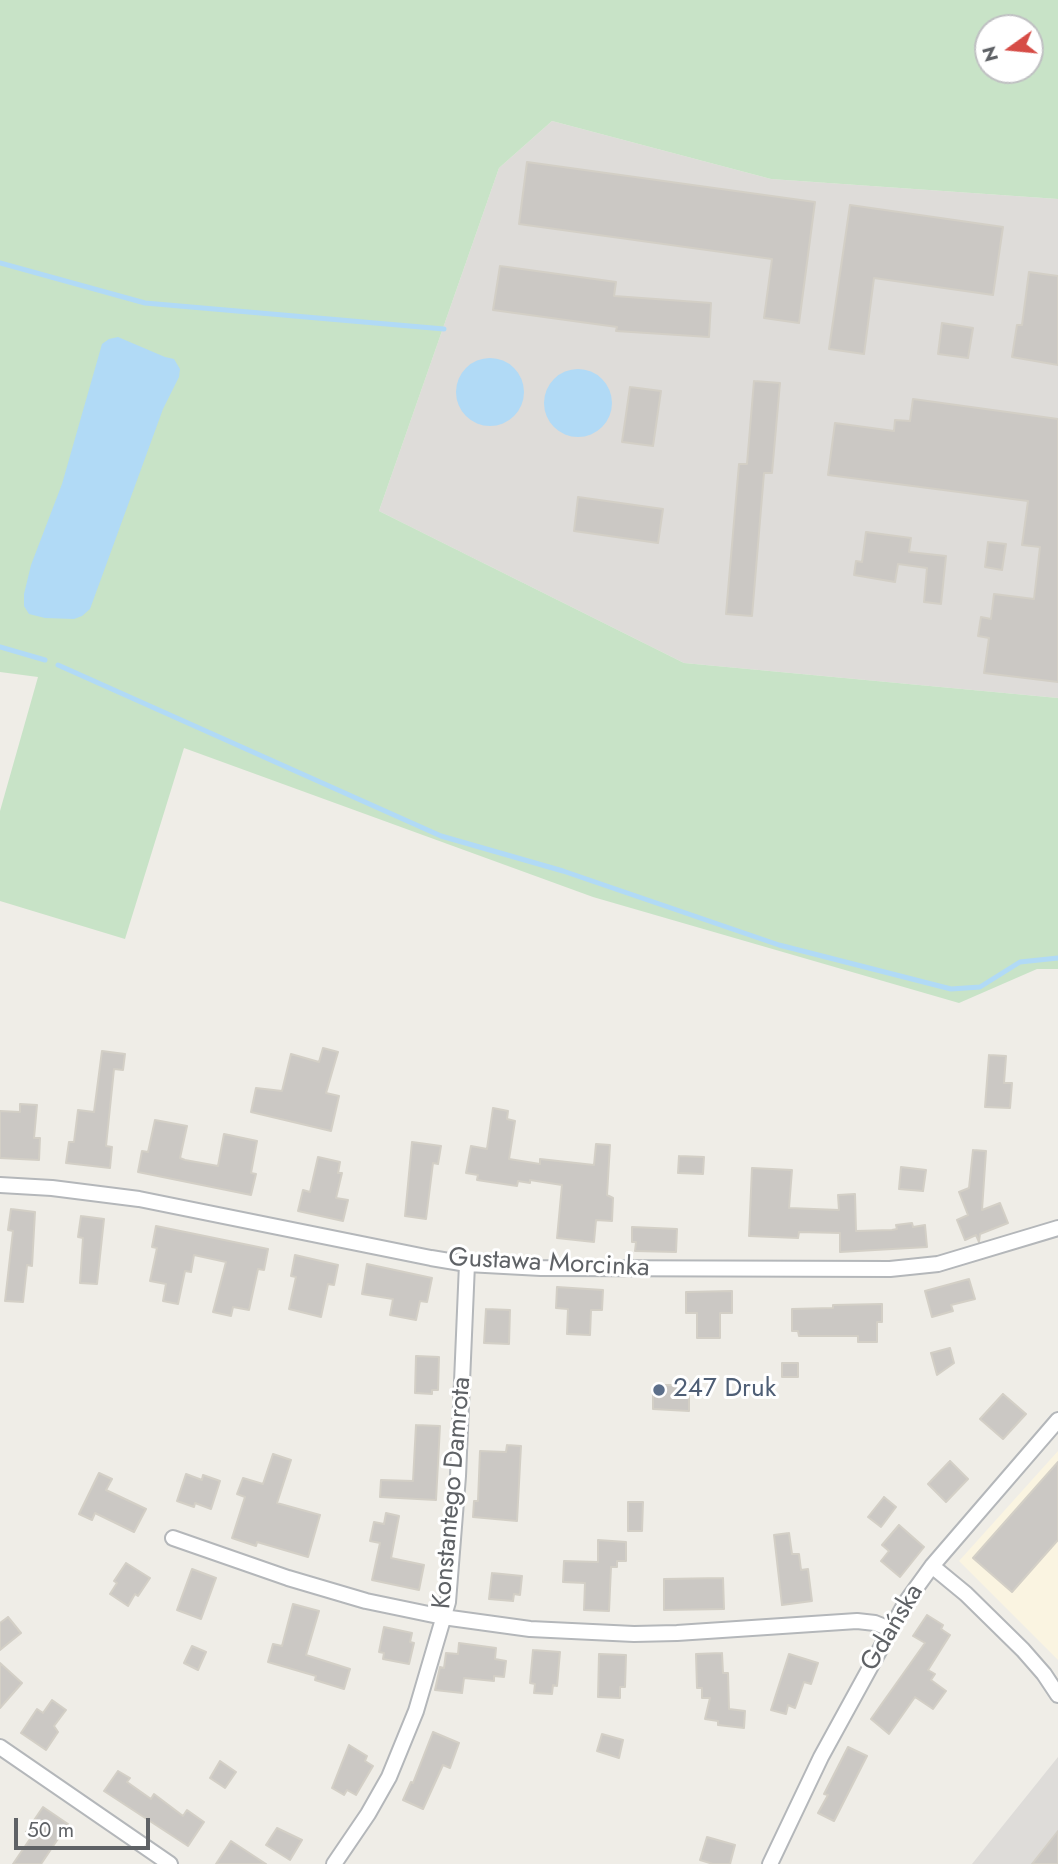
<!DOCTYPE html>
<html>
<head>
<meta charset="utf-8">
<style>
	body { margin:0 }
	#map { position:relative; width:1058px; height:1864px; overflow:hidden; background:#efede7; font-family:Jost,sans-serif }
	canvas { display:block }
	.north { position:absolute; left:974px; top:14px; width:70px; height:70px; box-sizing:border-box; background:#fff; border:2px solid #bfc0c2; border-radius:50%; rotate:255deg; font-size:19px; font-weight:700; line-height:28px; text-align:center; color:#5f6266 }
	.north::after { content:''; display:block; margin:auto; width:24px; height:32px; background:#d64c46; clip-path:polygon(50% 0,100% 100%,50% 72%,0 100%) }
	.scale { position:absolute; left:14px; top:1818px; width:136px; height:32px; box-sizing:border-box; border:4px solid #5f6266; border-top:0; padding-left:9px; font-size:21px; line-height:24px; white-space:nowrap; color:#5f6266; -webkit-text-stroke:5px #fff; paint-order:stroke }
</style>
</head>
<body>
<div id="map">
<canvas width="1058" height="1864"></canvas>
<div class="north">N</div>
<div class="scale">50 m</div>
</div>
<script>
const context = document.querySelector('canvas').getContext('2d');
context.lineJoin = 'round';
function fillPath(path, color) {
  context.fillStyle = color;
  context.fill(path, 'evenodd');
}
function shape(rows) {
  const path = new Path2D();
  for (const r of rows) {
    if (r.length === 3) {
      path.moveTo(r[0] + r[2], r[1]);
      path.arc(r[0], r[1], r[2], 0, 2 * Math.PI);
      continue;
    }
    path.moveTo(r[0], r[1]);
    for (let i = 2; i < r.length; i += 2) path.lineTo(r[i], r[i + 1]);
  }
  return path;
}
function stroke(path, color, width, dash) {
  context.strokeStyle = color;
  context.lineWidth = width;
  context.lineCap = dash ? 'butt' : 'round';
  context.setLineDash(dash || []);
  context.stroke(path);
}
function drawText(font, color, halo, rows, align = 'center') {
  context.font = font + ' Jost,sans-serif';
  context.lineWidth = 6;
  context.setLineDash([]);
  context.textBaseline = 'middle';
  context.strokeStyle = halo;
  context.fillStyle = color;
  for (const [text, x, y, turn = 0] of rows) {
    context.save();
    context.translate(x, y);
    context.rotate((+turn || 0) * Math.PI / 180);
    context.textAlign = isNaN(turn) ? turn : align;
    if (halo) context.strokeText(text, 0, 0);
    context.fillText(text, 0, 0);
    context.restore();
  }
}
fillPath(shape([
	[1058,1451,1058,1660,959,1561]
]), '#faf4e1');
fillPath(shape([
	[552,121,771,179,1058,199,1058,698,684,663,379,511,499,168],
	[1058,1757,1058,1864,972,1864]
]), '#dedcd9');
fillPath(shape([
	[0,0,1058,0,1058,199,771,179,552,121,499,168,379,511,684,663,1058,698,1058,969,1037,969,959,1003,593,897,184,748,125,939,0,901,0,811,38,677,0,672],
	[988,28,1030,28,1030,70,988,70]
]), '#c8e3c7');
fillPath(shape([
	[118,337,165,357,174,359,180,369,179,377,163,409,90,609,82,616,74,619,45,618,29,614,24,606,24,594,31,565,62,484,102,344,109,339],
	[490,392,34],
	[578,403,34]
]), '#b1daf6');
stroke(shape([
	[0,263,145,303,444,329],
	[0,647,45,660],
	[58,665,441,836,563,871,779,945,951,989,980,987,1020,962,1058,958]
]), '#b1daf6', 5);
const building = shape([
	[527,162,815,202,799,323,764,318,772,259,519,224,527,162],
	[850,205,1003,227,993,295,874,278,864,354,829,349,850,205],
	[500,266,616,282,614,296,711,303,709,337,616,331,617,327,493,310,500,266],
	[1029,272,1058,276,1058,365,1012,357,1017,325,1022,325,1029,272],
	[942,323,973,328,968,358,938,354,942,323],
	[754,381,780,383,772,473,764,473,752,616,726,614,739,464,747,464,754,381],
	[630,387,661,391,653,446,622,442,630,387],
	[913,399,1058,419,1058,682,984,673,989,638,978,636,981,617,991,619,994,594,1034,599,1040,547,1022,545,1028,501,828,475,835,423,894,431,895,420,910,421,913,399],
	[578,497,663,509,658,543,574,531,578,497],
	[866,532,911,538,909,552,946,556,941,604,924,602,927,568,898,564,895,582,854,575,856,561,862,562,866,532],
	[988,542,1006,544,1002,570,985,567,988,542],
	[323,1048,338,1052,326,1093,339,1096,331,1131,251,1112,256,1088,282,1091,291,1054,319,1062,323,1048],
	[102,1051,125,1054,123,1070,114,1069,106,1146,112,1147,110,1168,66,1163,69,1142,74,1142,78,1110,94,1112,102,1051],
	[989,1055,1006,1056,1004,1083,1012,1083,1010,1108,985,1107,989,1055],
	[20,1104,37,1105,34,1138,40,1138,39,1160,0,1158,0,1111,20,1112,20,1104],
	[493,1108,508,1111,507,1119,515,1121,509,1159,540,1164,540,1159,594,1165,596,1144,610,1145,607,1195,613,1198,612,1221,596,1220,594,1242,557,1238,562,1185,530,1180,530,1183,518,1181,517,1186,477,1180,478,1175,466,1173,471,1146,487,1149,493,1108],
	[155,1120,187,1126,180,1158,185,1160,218,1166,224,1134,257,1141,251,1173,256,1174,251,1195,138,1172,142,1151,148,1152,155,1120],
	[412,1142,441,1146,438,1164,433,1163,426,1219,405,1216,412,1142],
	[973,1150,986,1151,982,1210,1000,1203,1008,1223,980,1234,979,1242,976,1235,965,1240,957,1220,968,1215,959,1192,969,1188,973,1150],
	[679,1156,704,1157,703,1174,678,1173,679,1156],
	[318,1157,340,1162,338,1173,342,1173,336,1198,348,1200,343,1221,298,1211,303,1190,310,1192,318,1157],
	[901,1167,926,1170,923,1191,899,1189,901,1167],
	[752,1168,792,1170,789,1208,839,1210,838,1195,855,1194,856,1231,892,1230,897,1229,896,1225,912,1223,913,1227,925,1225,927,1247,840,1252,840,1233,799,1232,798,1238,749,1236,752,1168],
	[11,1209,35,1212,32,1266,27,1265,23,1302,5,1301,13,1231,8,1230,11,1209],
	[81,1216,104,1219,97,1284,80,1283,83,1238,78,1237,81,1216],
	[156,1226,268,1249,264,1270,258,1269,249,1310,233,1307,231,1316,213,1312,226,1262,194,1255,191,1272,185,1271,178,1304,163,1301,166,1284,150,1281,157,1248,152,1247,156,1226],
	[632,1227,677,1229,676,1252,635,1251,636,1242,632,1242,632,1227],
	[295,1255,338,1265,334,1285,328,1284,321,1317,289,1309,296,1277,291,1276,295,1255],
	[367,1264,432,1278,427,1302,420,1301,416,1320,390,1315,393,1299,362,1294,367,1264],
	[969,1279,975,1299,951,1305,953,1311,932,1317,925,1291,969,1279],
	[557,1287,603,1290,602,1310,591,1310,590,1335,567,1334,568,1309,556,1308,557,1287],
	[732,1291,732,1313,720,1313,720,1338,697,1338,697,1313,686,1313,686,1292,732,1291],
	[882,1304,882,1322,877,1322,877,1342,858,1342,858,1336,799,1336,798,1331,792,1331,792,1309,833,1308,833,1305,882,1304],
	[486,1309,510,1310,509,1344,484,1343,486,1309],
	[950,1348,954,1363,937,1375,931,1353,950,1348],
	[416,1356,439,1357,438,1390,432,1390,432,1394,415,1393,416,1356],
	[782,1363,798,1363,798,1377,782,1377,782,1363],
	[663,1385,689,1385,689,1411,653,1409,653,1386,663,1385],
	[1003,1394,1026,1414,1003,1439,980,1419,1003,1394],
	[416,1425,440,1426,436,1500,380,1497,381,1480,413,1481,416,1425],
	[507,1445,521,1446,517,1521,473,1517,474,1501,478,1501,480,1451,506,1452,507,1445],
	[273,1454,291,1460,277,1503,320,1515,308,1557,257,1542,256,1546,232,1538,245,1497,237,1494,243,1478,263,1484,273,1454],
	[950,1461,968,1479,946,1502,928,1484,950,1461],
	[1058,1462,1058,1540,1012,1592,973,1558,1058,1462],
	[99,1473,112,1479,106,1490,146,1509,134,1532,95,1513,92,1520,79,1514,99,1473],
	[186,1474,202,1480,203,1475,220,1481,211,1509,195,1503,194,1507,177,1501,186,1474],
	[884,1497,896,1507,881,1527,868,1517,884,1497],
	[628,1502,643,1502,642,1531,628,1531,628,1502],
	[386,1513,399,1516,391,1558,424,1565,419,1590,372,1580,380,1543,370,1541,374,1522,384,1524,386,1513],
	[899,1525,924,1547,900,1577,881,1561,889,1551,882,1545,899,1525],
	[789,1533,792,1554,799,1554,801,1570,808,1569,812,1601,782,1605,774,1535,789,1533],
	[598,1540,626,1542,626,1561,617,1561,617,1567,611,1567,609,1611,584,1610,585,1583,563,1582,564,1561,598,1562,598,1540],
	[126,1563,150,1578,138,1596,135,1594,128,1606,110,1594,117,1583,114,1581,126,1563],
	[192,1569,216,1578,201,1619,177,1610,192,1569],
	[492,1573,522,1576,520,1595,514,1594,513,1601,489,1599,492,1573],
	[723,1578,724,1609,664,1610,664,1579,723,1578],
	[293,1604,319,1611,306,1655,350,1669,344,1689,315,1680,316,1676,268,1662,273,1644,282,1646,293,1604],
	[927,1615,943,1625,941,1629,950,1635,928,1670,935,1674,931,1680,946,1691,933,1709,915,1697,889,1734,871,1719,925,1643,913,1636,927,1615],
	[8,1617,21,1633,0,1650,0,1623,8,1617],
	[384,1627,412,1633,410,1642,414,1643,409,1664,383,1659,384,1653,379,1652,384,1627],
	[459,1643,496,1648,495,1659,506,1661,504,1677,494,1676,494,1681,464,1678,462,1693,435,1690,440,1667,444,1668,446,1653,458,1654,459,1643],
	[192,1646,206,1652,198,1670,184,1663,192,1646],
	[533,1650,560,1652,557,1686,553,1685,552,1694,534,1693,535,1684,530,1683,533,1650],
	[722,1653,723,1673,728,1673,729,1709,745,1711,744,1728,718,1725,718,1721,705,1719,710,1698,702,1698,702,1688,697,1688,696,1654,722,1653],
	[599,1654,626,1655,625,1687,620,1687,620,1698,598,1697,599,1654],
	[789,1654,818,1663,811,1684,804,1682,795,1708,788,1705,786,1714,771,1710,789,1654],
	[0,1663,22,1683,0,1708,0,1663],
	[52,1700,66,1710,54,1726,58,1732,46,1750,21,1733,37,1709,43,1713,52,1700],
	[433,1732,459,1743,450,1768,443,1765,423,1809,403,1800,411,1782,413,1783,433,1732],
	[602,1734,623,1740,619,1758,597,1751,602,1734],
	[349,1745,367,1756,365,1761,373,1766,356,1795,347,1790,344,1795,332,1788,349,1745],
	[848,1747,867,1756,834,1821,818,1813,828,1795,824,1794,848,1747],
	[220,1761,236,1772,225,1788,210,1778,220,1761],
	[118,1771,130,1778,127,1782,151,1799,154,1794,183,1816,187,1810,204,1822,188,1846,104,1791,118,1771],
	[43,1807,68,1824,41,1864,13,1864,32,1836,26,1832,43,1807],
	[277,1828,302,1840,290,1860,266,1845,277,1828],
	[1058,1831,1058,1864,1032,1864,1058,1831],
	[707,1837,735,1845,730,1864,713,1864,700,1860,707,1837],
	[231,1841,266,1864,216,1864,231,1841]
]);
fillPath(building, '#cbc8c4');
stroke(building, '#d3cfc6', 2);
const street = shape([
	[0,1185,52,1188,139,1199,431,1258,467,1264,541,1268,890,1269,938,1264,1058,1228],
	[173,1538,288,1578,366,1601,443,1617,530,1629,634,1634,677,1633,857,1621,875,1623,890,1629],
	[932,1566,966,1594,1023,1650,1044,1674,1058,1695],
	[0,1747,170,1864],
	[334,1864,368,1814,389,1777,416,1711,448,1602,458,1476,467,1264],
	[770,1864,821,1757,906,1602,932,1566,1058,1420]
]);
stroke(street, '#b4b7ba', 18);
stroke(street, '#fff', 14);
for (const [x, y, r, color] of [
	[659,1390,7,"#5c6f8a"]
]) {
  const dot = new Path2D();
  dot.arc(x, y, r, 0, 2 * Math.PI);
  context.fillStyle = color;
  context.fill(dot);
  stroke(dot, '#fff', 2.5);
}
drawText('26px', '#5f6266', '#fff', [
	["Gustawa Morcinka",549,1264,3],
	["Konstantego Damrota",453,1493,-85],
	["Gdańska",893,1628,-59]
]);
drawText('26px', '#4e5e75', '#fff', [
	["247 Druk",673,1390]
], 'left');
</script>
</body>
</html>
